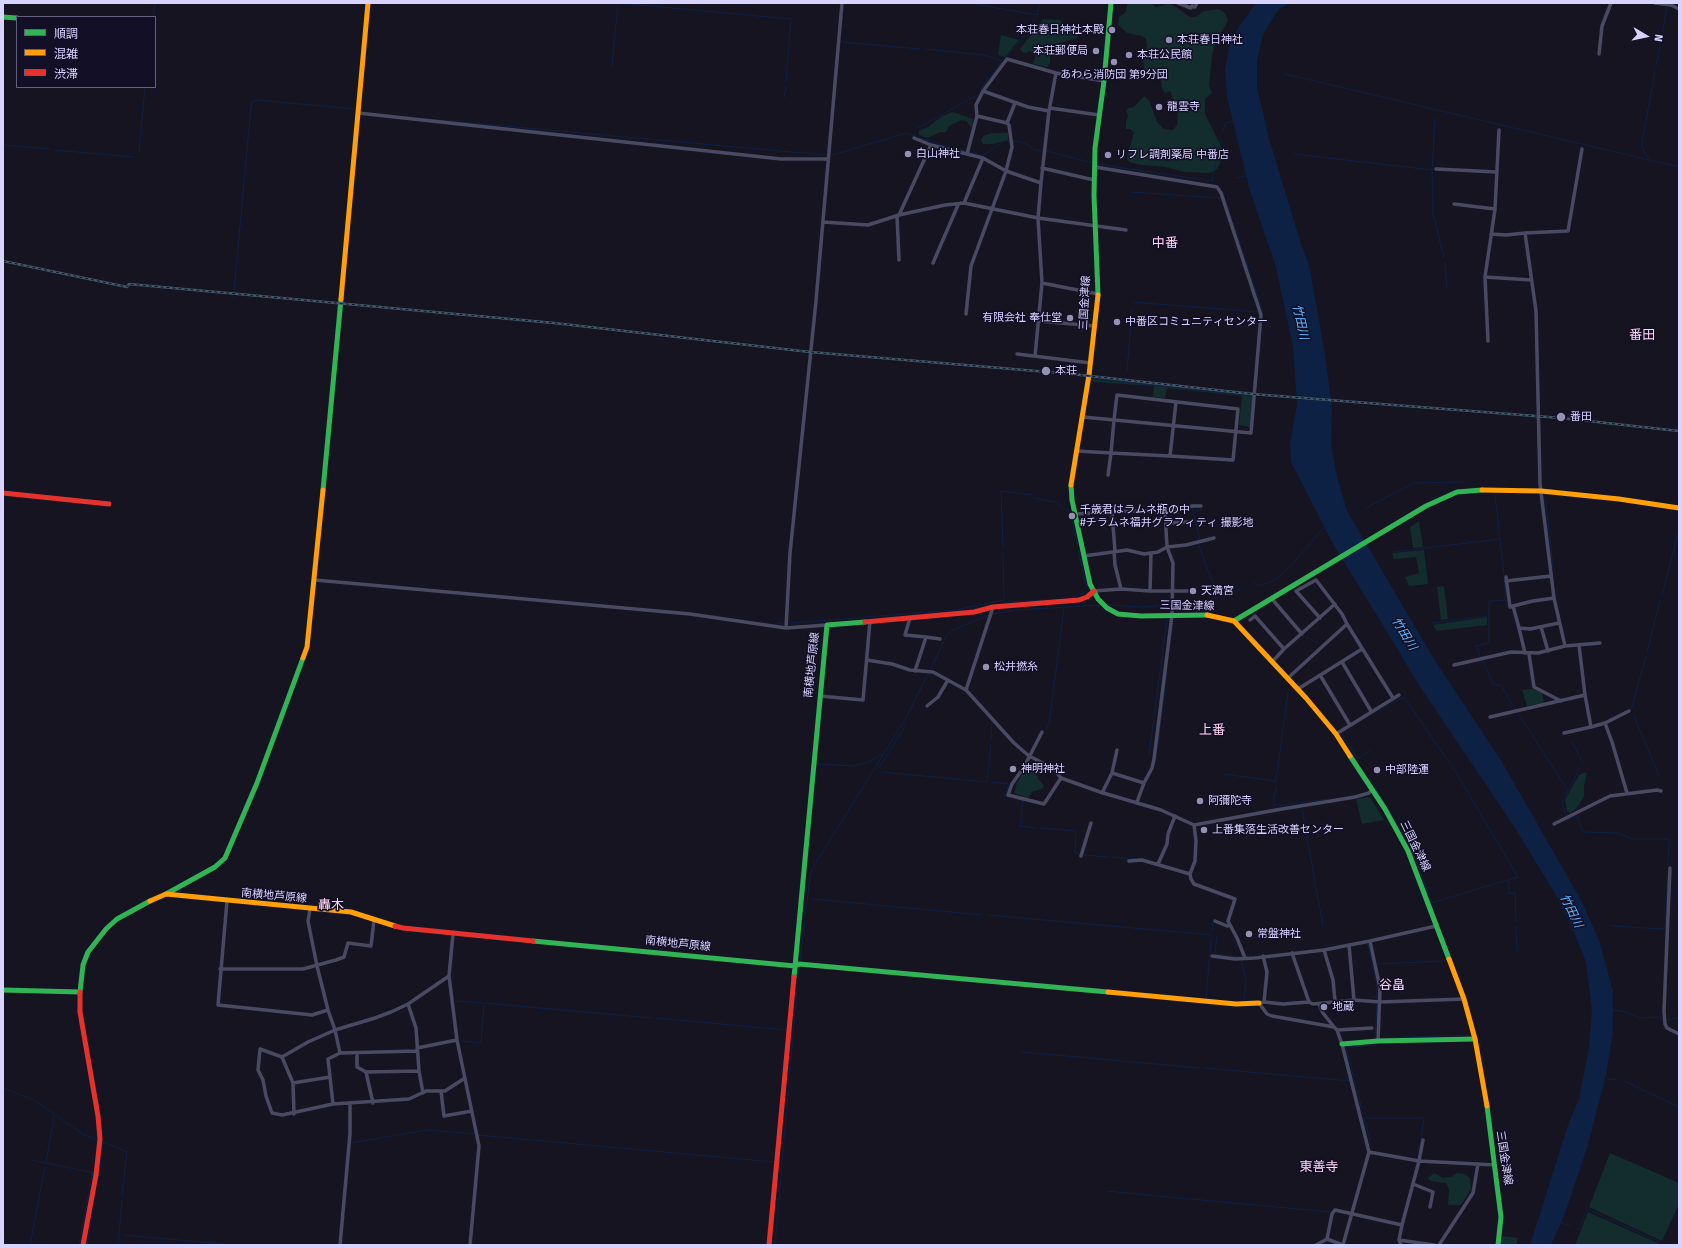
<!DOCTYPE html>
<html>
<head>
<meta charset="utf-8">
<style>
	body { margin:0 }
	#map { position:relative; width:1682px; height:1248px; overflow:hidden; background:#161421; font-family:"Fira Sans","Noto Sans JP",sans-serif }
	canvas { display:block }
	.frame { position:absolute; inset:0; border:4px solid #d9d4ff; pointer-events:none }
	.legend { position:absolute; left:16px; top:16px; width:140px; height:72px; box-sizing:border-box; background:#130f26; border:1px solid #625e7d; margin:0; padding:5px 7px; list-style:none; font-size:12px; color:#d9d4ff }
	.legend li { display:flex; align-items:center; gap:8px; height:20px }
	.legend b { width:20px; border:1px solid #625e7d }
	.north { position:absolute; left:1626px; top:16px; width:40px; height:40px; -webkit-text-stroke:3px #130f26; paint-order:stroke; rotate:99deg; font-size:11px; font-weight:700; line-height:16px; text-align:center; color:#d9d4ff }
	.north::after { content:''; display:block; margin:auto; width:14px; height:18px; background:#d9d4ff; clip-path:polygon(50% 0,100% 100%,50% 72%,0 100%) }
</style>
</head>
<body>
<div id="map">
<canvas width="1682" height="1248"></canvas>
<div class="frame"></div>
<ul class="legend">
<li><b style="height:5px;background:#30b455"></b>順調</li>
<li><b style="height:5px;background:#ff9f0a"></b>混雑</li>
<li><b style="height:5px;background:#e5322d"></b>渋滞</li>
</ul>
<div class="north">N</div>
</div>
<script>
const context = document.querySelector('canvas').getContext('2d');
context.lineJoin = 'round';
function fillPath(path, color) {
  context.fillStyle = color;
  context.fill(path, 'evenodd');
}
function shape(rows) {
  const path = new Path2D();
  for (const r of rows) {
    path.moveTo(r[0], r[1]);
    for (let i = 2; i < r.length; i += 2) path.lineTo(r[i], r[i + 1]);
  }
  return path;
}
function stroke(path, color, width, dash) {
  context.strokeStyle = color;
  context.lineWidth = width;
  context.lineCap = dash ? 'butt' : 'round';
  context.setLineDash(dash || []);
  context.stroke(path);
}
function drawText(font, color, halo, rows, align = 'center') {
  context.font = font + ' "Fira Sans","Noto Sans JP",sans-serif';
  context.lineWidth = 3;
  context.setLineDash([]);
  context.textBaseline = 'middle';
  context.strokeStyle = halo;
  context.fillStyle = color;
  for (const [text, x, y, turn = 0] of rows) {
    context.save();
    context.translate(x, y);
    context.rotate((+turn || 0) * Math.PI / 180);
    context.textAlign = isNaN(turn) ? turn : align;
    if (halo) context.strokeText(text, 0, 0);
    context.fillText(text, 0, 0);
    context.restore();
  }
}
fillPath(shape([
	[1128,3,1150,3,1156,7,1168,4,1173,5,1190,17,1195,17,1204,11,1219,9,1226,14,1228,21,1216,40,1212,56,1209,86,1212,93,1205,99,1205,114,1221,146,1222,159,1217,169,1210,173,1184,172,1166,167,1142,165,1129,162,1127,158,1134,132,1130,129,1126,129,1126,122,1128,116,1126,111,1129,108,1134,107,1144,96,1149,100,1157,122,1164,129,1173,130,1177,125,1178,112,1170,91,1165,93,1162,88,1161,78,1157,74,1149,75,1144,70,1143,61,1147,45,1146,39,1142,36,1127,33,1118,25,1119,17,1125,13],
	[1043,19,1059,20,1068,27,1070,25,1076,26,1079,33,1077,38,1059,43,1050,53,1050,63,1047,67,1033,64,1035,58,1035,54,1029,51,1026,53,1022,52,1020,49],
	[1001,35,1019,40,1005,57,998,55],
	[953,112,973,119,972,128,966,121,961,120,949,126,946,132,940,132,928,138,919,135,919,131,928,127,942,116],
	[992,133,1008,133,1008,140,993,144,983,144,981,141,983,136],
	[1093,378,1253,392,1250,427,1239,425,1242,396,1167,388,1165,398,1153,397,1154,386,1093,382],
	[1419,521,1423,547,1413,548,1410,527],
	[1424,550,1428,584,1409,586,1405,577,1419,573,1416,557,1394,559,1392,553],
	[1444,586,1448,619,1441,620,1437,587],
	[1487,617,1487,625,1437,631,1433,625],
	[1533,689,1542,693,1544,703,1527,706,1522,690],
	[1027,765,1035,767,1038,779,1043,784,1044,787,1041,789,1032,792,1028,798,1014,793,1017,783],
	[1585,772,1587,774,1584,785,1584,796,1577,808,1570,813,1567,811,1565,800,1579,775],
	[1370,797,1384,820,1362,824,1356,799],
	[1610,1153,1679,1183,1679,1204,1662,1241,1589,1207],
	[1434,1173,1443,1178,1451,1177,1457,1173,1464,1174,1470,1178,1471,1189,1461,1205,1448,1205,1449,1189,1446,1183,1431,1181,1428,1178],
	[1588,1212,1660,1244,1575,1245],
	[1502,1236,1518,1238,1516,1245,1500,1245]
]), '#132c2d');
fillPath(shape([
	[1256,3,1289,3,1279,9,1263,34,1257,61,1257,88,1270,142,1301,244,1309,265,1325,354,1332,408,1331,445,1337,477,1347,511,1434,659,1502,762,1582,902,1600,943,1613,991,1613,1032,1606,1075,1588,1145,1564,1216,1551,1245,1530,1245,1569,1122,1579,1099,1589,1047,1592,1009,1586,962,1573,930,1557,897,1515,828,1419,685,1392,640,1333,544,1291,462,1290,444,1297,404,1293,347,1276,267,1250,191,1227,97,1225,69,1231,38]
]), '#0d2144');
stroke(shape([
	[969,3,1037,15,1040,3],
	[153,17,155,3],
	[842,42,920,49],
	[926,49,984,55,1002,61,981,89],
	[1006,57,1022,39,1035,19],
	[612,66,618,3,791,19,786,82],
	[1656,66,1667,8],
	[1285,74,1679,167],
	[784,98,786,87],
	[1435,118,1432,170,1433,214,1444,258],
	[427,119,824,155],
	[918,128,977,95],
	[1222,133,1226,123,1234,121],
	[3,145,50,149],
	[55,150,133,157],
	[1046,151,1093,163],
	[139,152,145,87],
	[970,152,983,155,1004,141,1016,141,1026,144,1033,149,1042,151],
	[1294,154,1432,170],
	[832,155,907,133,934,143,967,151],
	[1651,159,1646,156,1643,150,1642,143,1655,71],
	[1096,164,1213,181],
	[1237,178,1246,176],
	[1212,180,1221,139],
	[1131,192,1220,198],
	[1223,193,1262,309,1262,314],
	[1445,262,1447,287],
	[234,292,251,106,253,101,257,100,355,109],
	[234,298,234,296],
	[1133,302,1258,312],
	[1127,372,1132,308],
	[1093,379,1252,396],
	[1495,495,1504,574],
	[1545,497,1553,567],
	[1034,498,1055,502,1068,512],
	[1192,508,1200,539],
	[1366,508,1414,483,1463,482],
	[1193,513,1202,509],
	[1071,515,1078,546],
	[1198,544,1213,583],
	[1003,547,1001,491,1033,495],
	[1078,550,1087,588],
	[1393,552,1500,539],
	[1254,582,1260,586,1275,580,1289,568,1324,527],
	[1662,596,1679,530],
	[1070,598,1086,592],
	[1008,602,1067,599],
	[1108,605,1141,607,1170,605],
	[1174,605,1204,603,1241,588],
	[992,614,1016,610,1101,605],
	[778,623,783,623],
	[790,623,955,610,1004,600,1003,553],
	[1433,623,1488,616],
	[829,630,835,627],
	[1647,652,1660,601],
	[1480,656,1476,646,1489,643,1489,601,1506,600,1504,581],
	[1482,660,1494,685,1501,685,1515,709],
	[930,671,946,636,953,630,989,615],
	[1631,710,1646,656],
	[1378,711,1404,697,1457,774,1518,877,1431,903],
	[1518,713,1568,791,1562,803,1566,815],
	[1634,716,1659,776],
	[1046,730,1049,724,1064,608],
	[991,739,992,723],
	[1572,742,1583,763],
	[1158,744,1167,672],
	[1370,751,1358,758,1341,733,1373,713],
	[1149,755,1167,619],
	[816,764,854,766,869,762,882,754],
	[879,768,904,728],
	[882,772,987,782,991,744],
	[1223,774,1276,781,1288,692],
	[992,782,1009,784,1005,796,1008,797],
	[1276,787,1273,805,1283,805,1328,799],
	[1376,788,1386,806],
	[1569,790,1580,767],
	[1011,797,1023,801,1020,826,1036,828],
	[1302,809,1323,926],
	[1389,810,1413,853,1431,900],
	[1567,820,1577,816,1583,832,1618,833,1632,839,1669,839,1668,865],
	[1041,828,1076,831,1075,853,1079,853],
	[1084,855,1109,857],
	[1112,857,1136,859],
	[1509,881,1509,893,1515,893,1516,922],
	[813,899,982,915],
	[988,915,1212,935],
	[1516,926,1517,952],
	[1612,926,1665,929,1668,871],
	[1212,932,1213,922],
	[1217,935,1215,954,1240,957],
	[1368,944,1377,985,1377,999],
	[1241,959,1246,980,1244,1000],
	[800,962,810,876,812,869,906,718,928,674],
	[1377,964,1443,961],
	[1206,999,1211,939],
	[455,1001,484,1003,481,1043,462,1041],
	[484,1003,652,1018],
	[1377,1004,1375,1038,1377,1038],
	[1613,1010,1626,1012,1639,1018,1660,1017,1662,1020],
	[656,1018,786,1030],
	[1667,1020,1679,1017],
	[1380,1038,1468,1035],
	[1022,1052,1200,1068],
	[1204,1068,1350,1081],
	[1607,1079,1616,1080],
	[1626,1082,1679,1107],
	[3,1088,34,1100,84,1135,96,1139],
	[1363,1114,1346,1047,1376,1045],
	[478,1135,774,1162],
	[351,1143,427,1130,474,1134],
	[1371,1145,1364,1118,1424,1118,1418,1159],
	[31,1160,95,1173],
	[46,1162,54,1116],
	[97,1188,103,1142,127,1152,122,1195],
	[1107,1191,1188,1199],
	[1191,1199,1330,1212],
	[1561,1223,1570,1226],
	[1576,1229,1579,1230,1587,1209,1660,1242],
	[123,1235,235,1245],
	[30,1245,45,1167],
	[79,1245,93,1172],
	[87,1245,96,1192],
	[118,1245,122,1200],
	[775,1245,799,967],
	[1665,1245,1666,1245]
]), '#0d2144', 1);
stroke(shape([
	[1178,3,1191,8,1192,6,1195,7,1197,3],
	[1655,3,1671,5,1679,9],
	[1599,54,1602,26,1611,3],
	[983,91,1028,107,1049,111],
	[1050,108,1099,115],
	[358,113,781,159,828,159],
	[1007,123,1015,103],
	[914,138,931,145,983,158,1006,171,1041,183],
	[967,154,977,116,976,105,983,91,1007,59,1056,73,1104,81],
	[1042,168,1094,180],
	[1436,169,1497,172],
	[964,203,983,158],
	[1454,204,1495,209],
	[899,215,931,145],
	[897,216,899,260],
	[823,222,868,225,899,215,945,205,964,203,1038,218,1126,230],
	[1525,233,1536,311,1540,484,1554,598,1565,646],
	[1491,234,1506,235,1525,233,1568,231,1582,149],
	[933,263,958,205],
	[1485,277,1531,280],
	[1042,283,1098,294],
	[966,314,971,266,1006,171,1012,147,1009,125,1007,123,977,116],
	[1038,321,1095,326],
	[1488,341,1485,277,1495,209,1499,130],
	[1017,354,1091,363],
	[1035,356,1042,283,1038,218,1041,183,1049,111,1056,73],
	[1083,417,1251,433,1261,315,1221,193,1217,187,1095,167],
	[1077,451,1111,453,1170,456,1233,460,1238,409,1117,395,1114,420,1111,453,1108,475],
	[1170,456,1176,402],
	[1112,512,1115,551],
	[1075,514,1132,511,1165,511,1193,506,1201,506],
	[1167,523,1187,522],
	[1114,551,1115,565,1121,589],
	[1084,556,1127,550,1144,554,1158,552,1167,547,1186,545,1214,538],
	[1506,577,1510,607,1513,606,1519,628,1530,629,1559,623],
	[315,580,690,614,786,628,827,625],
	[1506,581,1551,576],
	[1094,591,1121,589,1150,591,1188,591],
	[1150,591,1151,553],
	[1272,599,1302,634],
	[1513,606,1533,601,1554,598],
	[910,618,905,635,926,637],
	[1320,618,1296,591,1316,580,1342,614,1347,624,1393,698],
	[1250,620,1255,616,1284,649],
	[1541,627,1548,651],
	[786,628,790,553,816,301,842,3],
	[1519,628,1525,653],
	[1579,645,1585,695],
	[1529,654,1534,687,1561,701],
	[867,660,892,664,910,670,933,672,966,690,1014,743,1029,756,1053,768,1061,778,1100,792,1161,810,1194,825,1276,810,1355,797,1369,793,1372,789],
	[1272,662,1284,649,1335,604],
	[1342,662,1371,711],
	[1454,665,1511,652,1538,653,1565,646,1600,643],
	[915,671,926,637,940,639],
	[1320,675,1350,725],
	[1288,678,1347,624],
	[1298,689,1362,649],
	[966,690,993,607],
	[820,696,863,700,870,621],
	[927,706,938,697,948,680],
	[1490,717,1585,695,1591,727,1605,723,1629,711],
	[1605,723,1612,742,1627,793],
	[1042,732,1024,767,1012,784,1008,795,1044,804,1061,778],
	[1564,733,1591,727],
	[1336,734,1399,695],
	[1112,773,1117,750],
	[1102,793,1112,773,1144,783],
	[1137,802,1144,783,1152,768,1154,759,1172,615,1173,563,1167,547,1165,511],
	[1554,824,1610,796,1657,790,1661,791],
	[1194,825,1196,841,1195,861,1190,874,1191,879,1194,884,1235,899,1228,921,1237,938,1245,958],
	[1081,856,1091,823],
	[1129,861,1142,860,1190,874],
	[1158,864,1167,844,1168,834,1175,816],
	[1670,868,1664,1011,1665,1024,1667,1028,1679,1034],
	[227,901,218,1005,312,1015,328,1010],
	[310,909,308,921,317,966,328,1010,335,1030,340,1053],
	[1215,921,1227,926,1230,925],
	[453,934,449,976,457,1040,479,1146,470,1245],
	[1370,941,1380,988,1378,1041],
	[1349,945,1354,1000],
	[1324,950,1333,980,1335,1001],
	[1292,953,1309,1002],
	[1212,956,1235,959,1255,958,1324,950,1370,941,1436,926],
	[1263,956,1267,972,1264,1002],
	[220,969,303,969,336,960,344,957,348,943,371,946,374,920],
	[1259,1003,1267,1014,1272,1016,1334,1027,1337,1030,1342,1044,1369,1152,1343,1245],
	[1259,1003,1264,1002,1283,1004,1309,1002,1313,1004,1354,1000,1380,1002,1464,999],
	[408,1004,416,1028,419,1071,423,1093],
	[1319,1004,1323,1013,1334,1027],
	[1337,1030,1372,1028],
	[417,1048,457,1040],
	[357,1053,357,1067,366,1072,373,1103],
	[282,1057,260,1049,258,1070,263,1080,266,1096,272,1113,282,1115,333,1104,409,1099,426,1091,445,1091,465,1078],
	[366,1072,419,1071],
	[293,1083,330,1077],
	[441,1091,444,1116,472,1111],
	[333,1104,328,1059,340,1053,417,1051],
	[294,1114,293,1083,282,1057,308,1042,335,1030,375,1018,391,1012,408,1004,449,976],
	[1369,1152,1419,1161,1495,1165],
	[1413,1184,1433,1192,1430,1207],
	[1327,1239,1343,1245],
	[1399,1240,1434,1245],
	[340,1245,350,1134,350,1104],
	[1316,1245,1327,1239,1332,1214,1335,1210,1402,1225],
	[1401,1245,1399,1240,1402,1225,1419,1161,1423,1140],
	[1439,1245,1473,1193,1478,1164]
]), '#4a4962', 3.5);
stroke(shape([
	[3,17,17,18],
	[1098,295,1094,195,1095,148,1104,81,1111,3],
	[1071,485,1072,500,1090,584,1098,599,1107,608,1118,614,1141,616,1207,615],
	[323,490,341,299],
	[1234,621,1426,506,1457,492,1482,490],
	[1350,756,1385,809,1408,851,1449,959],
	[166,894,215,867,225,858,257,783,303,658],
	[533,941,795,966],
	[795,966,799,964,1108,992],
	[794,977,827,625,865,622],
	[3,990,80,992,83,965,88,952,106,929,117,919,150,901],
	[1342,1044,1378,1041,1475,1039],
	[1487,1106,1501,1217,1498,1245]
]), '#30b455', 5);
stroke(shape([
	[341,299,368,3],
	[1071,485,1089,375,1098,295],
	[1482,490,1541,491,1619,499,1679,508],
	[1207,615,1234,621,1306,698,1336,734,1350,756],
	[303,658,307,647,323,490],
	[150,901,166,894,351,912,395,926],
	[1449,959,1464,999,1475,1039,1487,1106],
	[1108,992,1236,1004,1259,1003]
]), '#ff9f0a', 5);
stroke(shape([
	[3,493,109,504],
	[865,622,974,612,993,607,1079,600,1087,597,1094,591],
	[395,926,403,928,533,941],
	[80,992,80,1012,98,1116,100,1139,96,1175,83,1245],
	[769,1245,794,977]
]), '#e5322d', 5);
const rail = shape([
	[3,261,127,287,129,284,554,323,810,352,1072,374,1252,394,1561,418,1679,431]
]);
stroke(rail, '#43596b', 2.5);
stroke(rail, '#130f26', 1, [3]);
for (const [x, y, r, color] of [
	[1112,30,4,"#9591b1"],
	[1169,40,4,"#9591b1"],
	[1096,51,4,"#9591b1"],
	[1129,55,4,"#9591b1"],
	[1114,62,4,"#9591b1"],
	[1159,107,4,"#9591b1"],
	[908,154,4,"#9591b1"],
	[1108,155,4,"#9591b1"],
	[1070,318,4,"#9591b1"],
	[1117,322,4,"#9591b1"],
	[1046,371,5,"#9591b1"],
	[1561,417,5,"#9591b1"],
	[1072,516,4,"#9591b1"],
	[1193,591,4,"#9591b1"],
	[986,667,4,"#9591b1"],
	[1013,769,4,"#9591b1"],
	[1377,770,4,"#9591b1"],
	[1200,801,4,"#9591b1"],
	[1204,830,4,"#9591b1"],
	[1249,934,4,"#9591b1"],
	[1324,1007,4,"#9591b1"]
]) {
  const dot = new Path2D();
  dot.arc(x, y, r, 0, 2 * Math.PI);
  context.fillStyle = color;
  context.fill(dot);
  stroke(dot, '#130f26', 1.5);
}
drawText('11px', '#d9d4ff', '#130f26', [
	["本荘春日神社本殿",1104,30,"right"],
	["本荘春日神社",1177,40],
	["本荘郵便局",1088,51,"right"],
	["本荘公民館",1137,55],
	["あわら消防団 第9分団",1114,75,"center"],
	["龍雲寺",1167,107],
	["白山神社",916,154],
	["リフレ調剤薬局 中番店",1116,155],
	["有限会社 奉仕堂",1062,318,"right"],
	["中番区コミュニティセンター",1125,322],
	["本荘",1055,371],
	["番田",1570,417],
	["千歳君はラムネ瓶の中",1080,510],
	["#チラムネ福井グラフィティ 撮影地",1080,523],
	["天満宮",1201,591],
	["松井撚糸",994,667],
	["神明神社",1021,769],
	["中部陸運",1385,770],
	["阿彌陀寺",1208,801],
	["上番集落生活改善センター",1212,830],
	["常盤神社",1257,934],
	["地蔵",1332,1007]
], 'left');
drawText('11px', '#d9d4ff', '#130f26', [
	["三国金津線",1085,303,-87],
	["三国金津線",1187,606,1],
	["南横地芦原線",812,665,-84],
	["三国金津線",1415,846,64],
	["南横地芦原線",274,896,5],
	["南横地芦原線",678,944,6],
	["三国金津線",1504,1158,81]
]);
drawText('italic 12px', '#62b6ff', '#130f26', [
	["竹田川",1300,322,77],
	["竹田川",1404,634,59],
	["竹田川",1571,911,64]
]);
drawText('13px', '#ffd6f0', '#130f26', [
	["中番",1165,243],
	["番田",1642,335],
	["上番",1212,730],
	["轟木",331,905],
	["谷畠",1392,985],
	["東善寺",1319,1167]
]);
</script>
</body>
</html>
